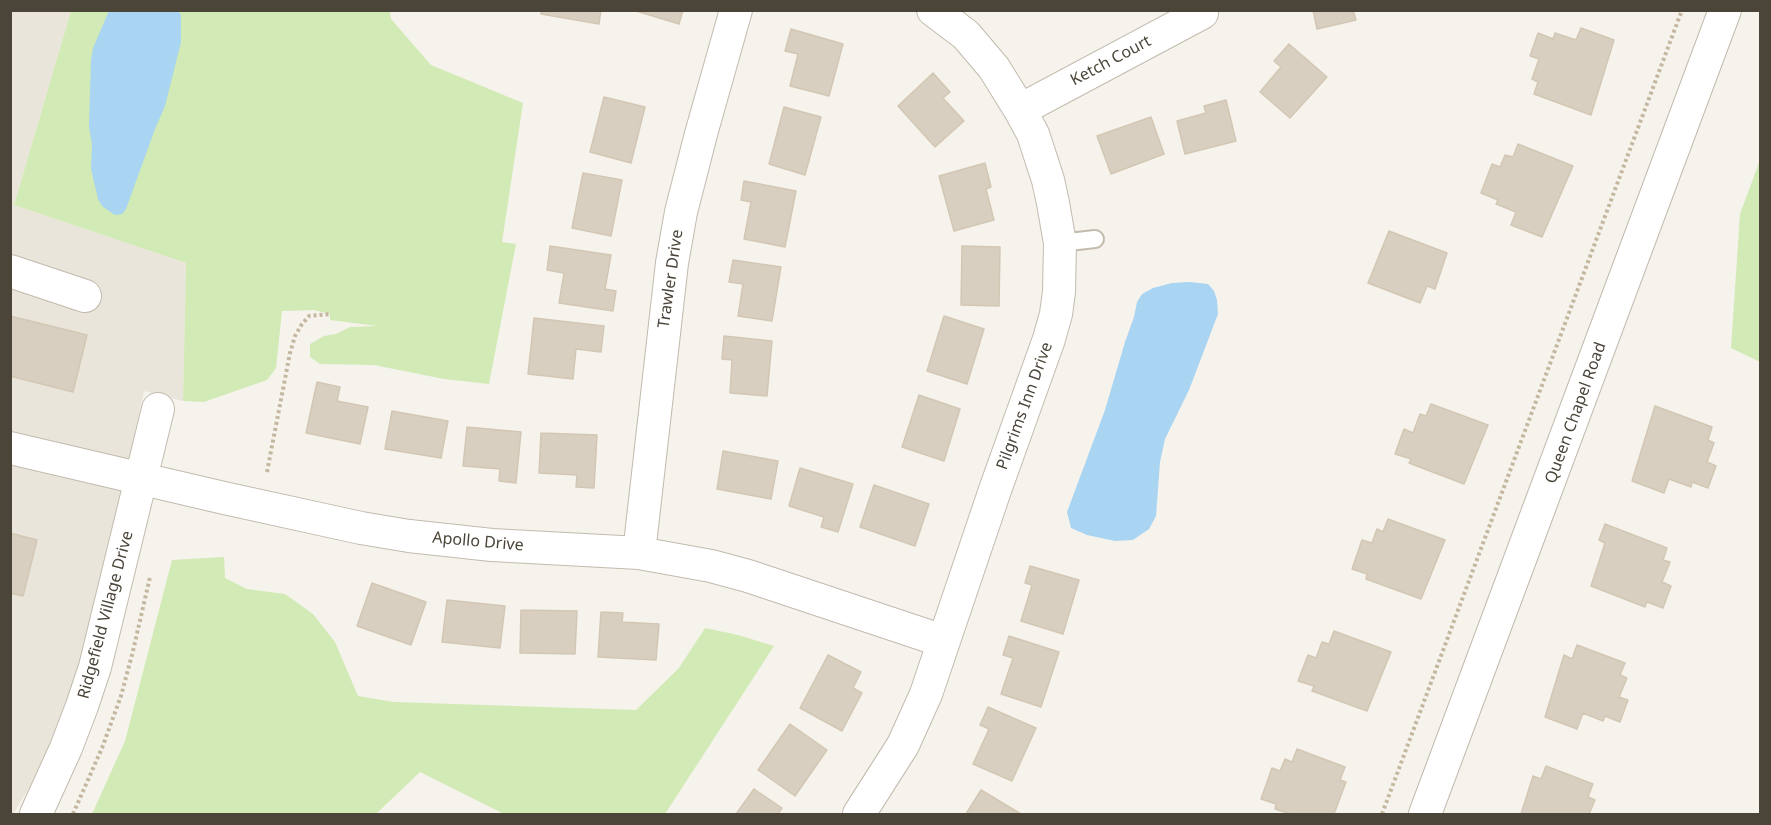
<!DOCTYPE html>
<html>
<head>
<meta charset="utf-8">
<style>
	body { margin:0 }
	#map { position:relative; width:1771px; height:825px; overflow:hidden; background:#f6f3ec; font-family:"Noto Sans",sans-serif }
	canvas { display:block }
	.frame { position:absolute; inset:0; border:12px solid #4b4439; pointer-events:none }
</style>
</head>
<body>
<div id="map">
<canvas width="1771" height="825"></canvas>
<div class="frame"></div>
</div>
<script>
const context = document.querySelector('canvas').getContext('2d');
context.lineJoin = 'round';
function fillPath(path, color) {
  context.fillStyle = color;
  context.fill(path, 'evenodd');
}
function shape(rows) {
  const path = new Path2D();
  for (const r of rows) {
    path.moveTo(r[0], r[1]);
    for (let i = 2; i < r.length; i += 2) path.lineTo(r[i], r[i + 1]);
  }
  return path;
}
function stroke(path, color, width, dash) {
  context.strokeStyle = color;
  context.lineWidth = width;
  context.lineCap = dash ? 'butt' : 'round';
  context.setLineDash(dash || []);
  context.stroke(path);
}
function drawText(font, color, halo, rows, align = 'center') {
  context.font = font + ' "Noto Sans",sans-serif';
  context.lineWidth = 4.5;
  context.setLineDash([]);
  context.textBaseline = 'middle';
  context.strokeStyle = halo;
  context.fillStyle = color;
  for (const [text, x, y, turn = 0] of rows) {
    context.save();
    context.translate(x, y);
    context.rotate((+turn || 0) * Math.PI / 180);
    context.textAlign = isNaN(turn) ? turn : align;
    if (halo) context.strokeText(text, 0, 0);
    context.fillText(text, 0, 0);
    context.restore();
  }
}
fillPath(shape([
	[10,11,71,11,14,205,186,263,183,401,144,391,85,656,55,745,13,814,10,814]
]), '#eae5da');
fillPath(shape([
	[71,11,390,11,391,19,431,65,523,103,502,242,516,244,489,384,444,379,374,365,320,364,310,357,310,344,324,336,336,334,350,327,377,326,330,320,330,314,314,310,282,311,276,368,267,380,204,402,183,401,186,263,14,205],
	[1760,160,1760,362,1731,348,1740,214],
	[224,557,225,578,247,589,285,594,313,614,335,642,358,696,394,702,636,710,679,668,705,628,738,635,774,646,665,814,504,814,420,772,376,814,92,814,125,741,172,560]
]), '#d2eab5');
fillPath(shape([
	[109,11,178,11,181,15,181,42,165,106,155,129,126,209,122,214,115,215,102,206,98,199,91,169,92,144,89,127,91,60,93,48],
	[1190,282,1208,284,1214,291,1217,300,1218,314,1189,390,1165,439,1160,462,1156,516,1149,529,1133,540,1115,541,1087,535,1071,528,1067,512,1105,410,1125,342,1134,317,1137,302,1142,294,1153,288,1172,283]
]), '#a9d4f2');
const building = shape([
	[541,10,601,10,599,24,541,14,541,10],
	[633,10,683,10,679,24,633,10],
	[1313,10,1353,10,1356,20,1317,29,1313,10],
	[1581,28,1614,40,1591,115,1534,94,1538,82,1532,79,1539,59,1530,56,1538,33,1553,39,1555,33,1576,40,1581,28],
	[791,29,843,44,829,96,790,86,798,54,785,51,791,29],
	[1289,44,1327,77,1290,118,1260,92,1281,67,1274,61,1289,44],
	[933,73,950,92,943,98,964,121,935,147,898,106,933,73],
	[604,97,645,107,631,163,590,152,604,97],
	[1226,100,1236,141,1185,154,1177,121,1206,113,1204,106,1226,100],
	[784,107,821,117,805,175,769,164,784,107],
	[1151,117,1164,154,1111,174,1097,136,1151,117],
	[1518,144,1573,166,1542,237,1511,225,1516,212,1496,204,1498,200,1481,193,1492,164,1500,167,1505,155,1513,157,1518,144],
	[985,163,991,187,986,189,994,220,954,231,939,176,985,163],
	[583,173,622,180,611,236,572,228,583,173],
	[744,181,796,191,785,247,744,239,751,202,741,200,744,181],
	[1389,231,1447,253,1435,289,1427,286,1420,303,1368,283,1389,231],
	[550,246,611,255,605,289,616,291,613,311,559,303,564,273,547,270,550,246],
	[962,246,1000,247,999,306,961,305,962,246],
	[733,260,781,267,772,321,738,316,743,284,729,282,733,260],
	[10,316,87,335,73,392,10,376,10,316],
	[944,316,984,329,967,384,927,371,944,316],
	[534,318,604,326,601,352,576,349,573,379,528,374,534,318],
	[724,336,772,341,767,396,730,393,732,360,722,359,724,336],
	[317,382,340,387,337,401,368,407,360,444,306,433,317,382],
	[919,395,960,409,944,461,902,447,919,395],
	[1431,404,1488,425,1464,484,1409,463,1411,459,1395,454,1404,429,1413,433,1420,414,1426,416,1431,404],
	[1655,406,1712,427,1708,440,1714,443,1707,462,1716,466,1708,488,1692,482,1691,487,1669,479,1664,493,1632,481,1655,406],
	[392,411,448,421,441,458,385,449,392,411],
	[467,427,521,432,516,483,499,481,500,469,463,466,467,427],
	[541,433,597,435,594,488,576,487,577,475,539,473,541,433],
	[723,451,778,461,771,499,717,489,723,451],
	[800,468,853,484,838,532,821,527,824,517,789,506,800,468],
	[874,485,929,504,915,546,860,527,874,485],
	[1388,519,1445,540,1421,599,1366,579,1367,574,1352,569,1362,540,1372,543,1377,529,1383,532,1388,519],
	[1605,524,1667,548,1663,560,1670,562,1662,582,1671,586,1663,608,1647,602,1645,607,1591,586,1605,543,1599,540,1605,524],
	[10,533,37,540,23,596,10,593,10,533],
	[1030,566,1079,580,1063,634,1021,621,1032,585,1025,583,1030,566],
	[372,583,426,602,411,645,357,626,372,583],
	[447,600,505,606,500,648,442,642,447,600],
	[521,610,577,611,575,654,520,653,521,610],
	[601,612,623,613,622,622,659,624,656,660,598,657,601,612],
	[1334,631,1391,652,1367,711,1312,691,1314,686,1298,681,1308,655,1316,658,1322,642,1329,644,1334,631],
	[1009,636,1059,652,1041,707,1001,694,1013,658,1003,655,1009,636],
	[1577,645,1625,663,1620,675,1627,678,1619,697,1628,700,1620,722,1605,716,1603,721,1583,713,1577,729,1545,717,1564,655,1572,659,1577,645],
	[828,655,861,672,853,688,862,693,842,731,800,708,828,655],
	[988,707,1036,728,1012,781,973,764,989,729,980,725,988,707],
	[790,724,827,750,795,796,758,770,790,724],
	[1297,749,1345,767,1340,780,1346,782,1334,814,1290,814,1275,809,1276,804,1261,799,1272,768,1280,771,1285,759,1292,762,1297,749],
	[1546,766,1593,784,1588,797,1595,800,1589,814,1521,814,1533,776,1541,779,1546,766],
	[754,789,782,808,778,814,736,814,754,789],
	[981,790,1021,814,966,814,981,790]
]);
fillPath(building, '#d8cfc1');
stroke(building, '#d3c7b4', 1.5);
const lane = shape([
	[1060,243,1095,239]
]);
const street = shape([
	[1020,110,1202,13],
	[10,271,85,296],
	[10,448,224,498,361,528,409,536,492,545,639,553,711,566,748,576,943,641],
	[639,553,672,263,681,212,701,134,736,10],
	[36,814,66,748,82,706,95,667,158,409],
	[859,814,903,745,926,694,995,490,1049,339,1056,314,1059,292,1060,243,1053,203,1048,180,1033,134,1020,110,994,68,966,35,933,10],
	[1425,814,1725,10]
]);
stroke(lane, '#c2bbae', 20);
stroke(street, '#c2bbae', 34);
stroke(shape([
	[267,472,290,353,295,336,302,324,309,316,330,314],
	[73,814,102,748,121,696,133,651,150,577],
	[1382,814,1682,10]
]), '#c4b79f', 4, [3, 3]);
stroke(lane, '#fff', 16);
stroke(street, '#fff', 32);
drawText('16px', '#4b4439', '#fff', [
	["Ketch Court",1111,61,-28],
	["Trawler Drive",671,279,-82],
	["Pilgrims Inn Drive",1025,406,-70],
	["Queen Chapel Road",1576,413,-70],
	["Apollo Drive",478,542,5],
	["Ridgefield Village Drive",106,615,-75]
]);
</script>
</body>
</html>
